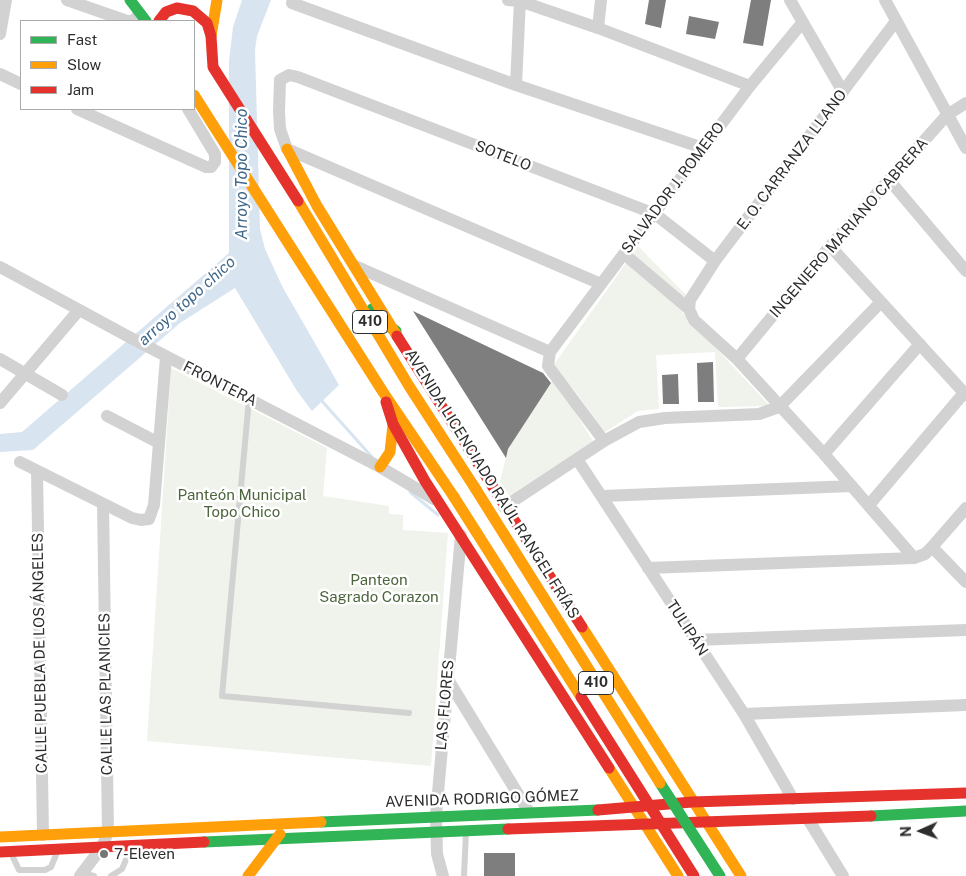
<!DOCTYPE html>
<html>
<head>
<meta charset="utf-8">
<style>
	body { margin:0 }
	#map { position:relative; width:966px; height:876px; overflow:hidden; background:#fff; font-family:"Public Sans",sans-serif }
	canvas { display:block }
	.legend { position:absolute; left:20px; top:20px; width:175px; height:90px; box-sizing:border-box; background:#fff; border:1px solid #ababab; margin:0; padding:6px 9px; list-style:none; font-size:15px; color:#2d2d2d }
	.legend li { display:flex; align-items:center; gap:10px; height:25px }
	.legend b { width:25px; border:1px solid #ababab }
	.north { position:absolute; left:896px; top:806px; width:50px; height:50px; -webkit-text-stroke:4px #fff; paint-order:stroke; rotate:268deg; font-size:14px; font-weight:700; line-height:20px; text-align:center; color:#2d2d2d }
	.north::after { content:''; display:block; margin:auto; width:18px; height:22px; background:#2d2d2d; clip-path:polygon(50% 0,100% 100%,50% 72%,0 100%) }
</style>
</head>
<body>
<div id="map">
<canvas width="966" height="876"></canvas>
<ul class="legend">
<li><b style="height:6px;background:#30b455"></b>Fast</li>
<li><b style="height:6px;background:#ff9f0a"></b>Slow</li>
<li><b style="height:6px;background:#e5322d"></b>Jam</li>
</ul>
<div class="north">N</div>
</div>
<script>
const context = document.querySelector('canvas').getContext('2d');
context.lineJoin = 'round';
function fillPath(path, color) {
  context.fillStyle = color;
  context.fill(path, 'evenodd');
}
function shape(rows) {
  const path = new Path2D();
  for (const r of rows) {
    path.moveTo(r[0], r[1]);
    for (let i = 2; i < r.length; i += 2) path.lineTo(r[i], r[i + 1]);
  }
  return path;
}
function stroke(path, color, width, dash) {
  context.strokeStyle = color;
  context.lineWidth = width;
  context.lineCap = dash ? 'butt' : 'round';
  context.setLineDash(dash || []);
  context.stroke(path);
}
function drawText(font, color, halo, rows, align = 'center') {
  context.font = font + ' "Public Sans",sans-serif';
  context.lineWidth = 5;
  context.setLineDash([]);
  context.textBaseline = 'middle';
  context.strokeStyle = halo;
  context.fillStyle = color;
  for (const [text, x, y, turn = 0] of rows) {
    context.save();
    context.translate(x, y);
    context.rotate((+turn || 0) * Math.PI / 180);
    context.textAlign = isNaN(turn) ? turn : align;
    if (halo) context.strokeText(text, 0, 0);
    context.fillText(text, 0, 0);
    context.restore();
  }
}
fillPath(shape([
	[638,246,688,297,682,312,770,406,718,407,715,352,656,355,659,409,638,411,605,432,575,391,553,366],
	[171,368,327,448,323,496,389,506,389,514,403,515,403,530,448,533,431,766,147,741],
	[554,378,593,441,509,496,500,482,508,449]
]), '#eff3eb');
fillPath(shape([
	[242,0,271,0,257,36,255,50,260,229,265,249,282,286,339,385,312,411,297,391,235,288,180,323,33,450,0,452,0,434,22,432,229,253,229,61,233,27]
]), '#d8e4f0');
stroke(shape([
	[321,400,372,457],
	[410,492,438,515]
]), '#d8e4f0', 3);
fillPath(shape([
	[649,0,666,0,661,28,645,24],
	[751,0,771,0,763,46,743,43],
	[689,16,719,22,715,39,686,34],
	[413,311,543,373,551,383,508,449,506,458],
	[713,362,714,402,698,402,697,363],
	[678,374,679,404,663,404,662,375],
	[484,853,515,853,515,876,484,876]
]), '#7e7e7e');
stroke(shape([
	[249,399,222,696,409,713],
	[11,853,19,870,45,870,51,867,58,850],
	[82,873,94,876],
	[111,876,122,869,131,848],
	[464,876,466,832]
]), '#d2d2d2', 6);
stroke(shape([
	[67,0,127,21,133,21,140,14],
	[508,0,520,1,598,28,750,86],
	[790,0,843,92],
	[885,0,966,148],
	[292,3,516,85,703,148],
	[896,21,715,261,690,300,689,309,694,320,737,359,824,454,914,558],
	[598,28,601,0],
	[0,34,6,0],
	[0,74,21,84],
	[516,85,520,0],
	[77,109,206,167,211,167,215,162,215,154,188,109],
	[890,181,966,271],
	[830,246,966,395],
	[630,259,689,309],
	[355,266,550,352],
	[0,267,131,338,380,467,434,499],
	[601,284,287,149,280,129,279,112,280,80,289,75,298,77,655,214,715,261],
	[0,359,62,395],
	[737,359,830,246,947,115,966,103],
	[0,403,79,310],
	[107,416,159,443],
	[604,441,548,366,550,352,750,86,802,23],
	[824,454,920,344],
	[577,459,744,714,793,799],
	[20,462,132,518,141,520,149,519,154,505,166,357],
	[37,471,43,835],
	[603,496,852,486],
	[869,505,964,393],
	[504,507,604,441,639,422,665,418,759,414,779,407,881,302],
	[932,547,966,582],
	[648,568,914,558,925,554,932,547,966,508],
	[695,640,966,630],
	[447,678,529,812],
	[744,714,966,705],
	[808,819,843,876],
	[80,876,102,847,108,832,103,504],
	[443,876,437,854,436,815,461,535]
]), '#d2d2d2', 12);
stroke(shape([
	[130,0,146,21],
	[372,309,385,324,396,331],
	[871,816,966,811],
	[321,822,598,810],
	[204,842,508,829]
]), '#30b455', 11);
stroke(shape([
	[211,36,217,0],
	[194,95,383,392,454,497],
	[287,149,317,206,397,336],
	[298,201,409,386,475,488],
	[380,467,390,452,393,425],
	[582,627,741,876],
	[609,768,678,876],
	[0,837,321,822],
	[248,876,280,834]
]), '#ff9f0a', 11);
stroke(shape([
	[159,21,166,12,177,8,193,11,207,23,211,36,213,67,298,201],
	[397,336,582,627],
	[386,402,393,424,425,481,609,768],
	[598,810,692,802,966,793],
	[508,829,871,816],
	[0,852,204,842]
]), '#e5322d', 11);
stroke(shape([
	[660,783,720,876]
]), '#30b455', 11);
stroke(shape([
	[475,488,660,783],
	[454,497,581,697]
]), '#ff9f0a', 11);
stroke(shape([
	[581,697,694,876]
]), '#e5322d', 11);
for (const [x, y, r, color] of [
	[104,854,5,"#767676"]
]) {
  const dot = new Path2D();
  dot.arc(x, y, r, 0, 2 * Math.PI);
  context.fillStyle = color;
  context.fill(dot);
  stroke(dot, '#fff', 2);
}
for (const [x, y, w] of [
	[370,322,35],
	[596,683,35]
]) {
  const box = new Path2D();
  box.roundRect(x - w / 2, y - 11.5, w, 23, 4);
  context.fillStyle = '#fff';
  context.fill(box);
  stroke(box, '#2d2d2d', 1);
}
drawText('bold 14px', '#2d2d2d', null, [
	["410",370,322],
	["410",596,683]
]);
drawText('15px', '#2d2d2d', '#fff', [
	["SOTELO",503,156,21],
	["E. O. CARRANZA LLANO",792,160,-53],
	["SALVADOR J. ROMERO",673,188,-53],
	["INGENIERO MARIANO CABRERA",849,228,-49],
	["FRONTERA",220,384,27],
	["AVENIDA LICENCIADO RAÚL RANGEL FRÍAS",492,484,58],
	["TULIPÁN",687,628,57],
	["CALLE PUEBLA DE LOS ÁNGELES",40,653,-91],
	["CALLE LAS PLANICIES",106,694,-91],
	["LAS FLORES",445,705,-85],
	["AVENIDA RODRIGO GÓMEZ",482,799,-2]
]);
drawText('15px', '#4d653d', '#fff', [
	["Panteón Municipal",242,495],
	["Topo Chico",242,512],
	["Panteon",379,580],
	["Sagrado Corazon",379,597]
]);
drawText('15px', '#2d2d2d', '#fff', [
	["7-Eleven",114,854]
], 'left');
drawText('italic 16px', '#3f688a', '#fff', [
	["Arroyo Topo Chico",242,174,-90],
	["arroyo topo chico",187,301,-42]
]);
</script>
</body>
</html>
